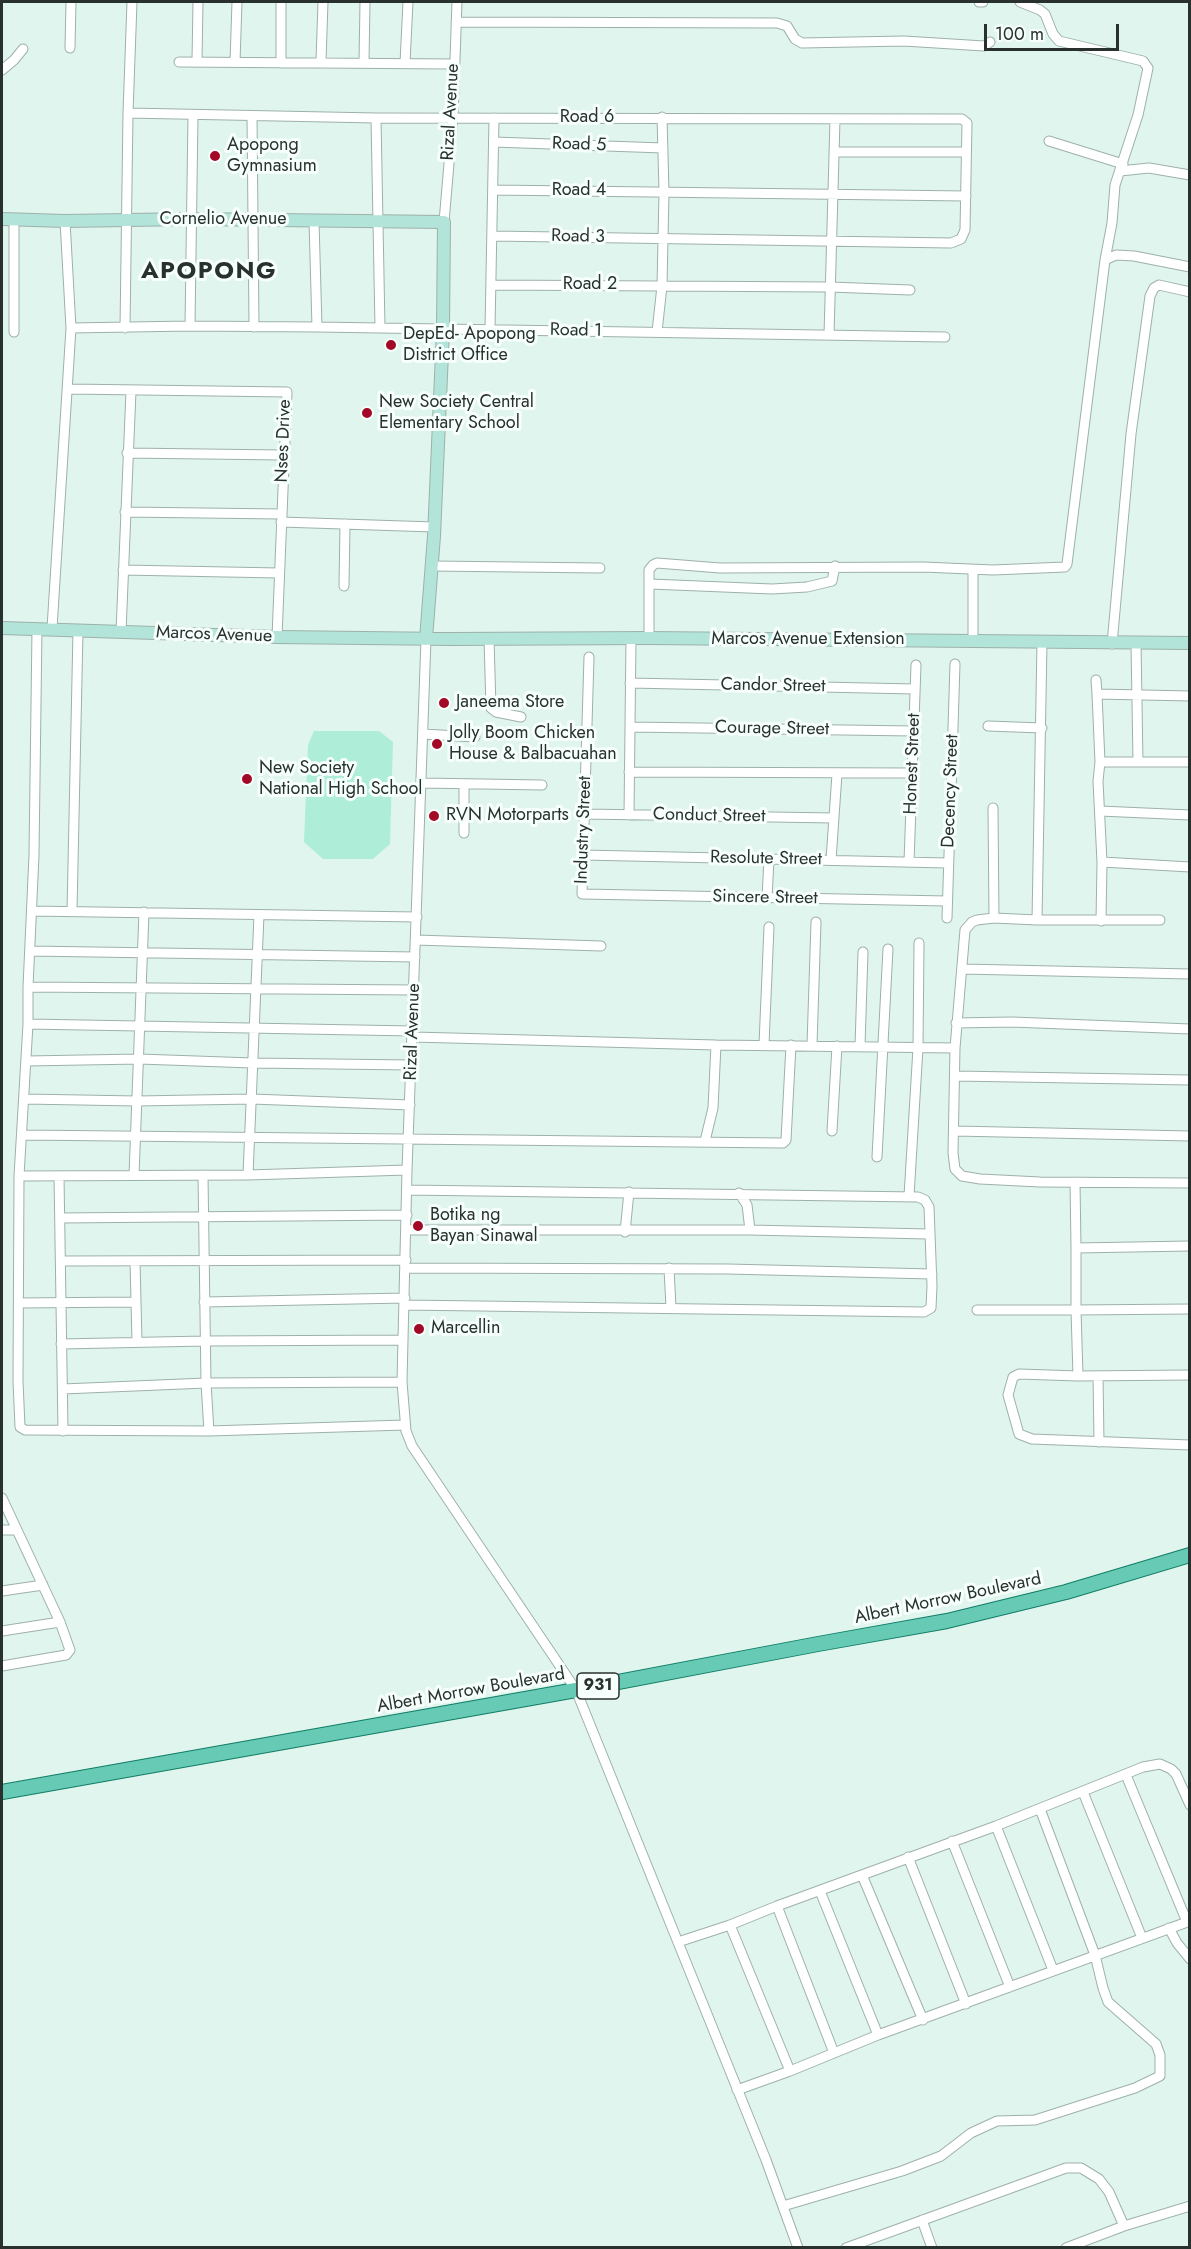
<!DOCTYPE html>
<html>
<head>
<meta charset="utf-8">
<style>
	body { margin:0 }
	#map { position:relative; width:1191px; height:2249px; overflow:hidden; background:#e0f5ed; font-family:Jost,sans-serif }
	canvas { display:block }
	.frame { position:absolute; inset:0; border:3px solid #29312e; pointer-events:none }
	.scale { position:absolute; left:984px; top:24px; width:135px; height:27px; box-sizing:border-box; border:3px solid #29312e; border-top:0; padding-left:8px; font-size:18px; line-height:21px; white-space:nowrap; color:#29312e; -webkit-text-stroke:4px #f6fffb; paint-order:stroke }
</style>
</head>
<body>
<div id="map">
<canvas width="1191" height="2249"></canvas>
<div class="frame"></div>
<div class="scale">100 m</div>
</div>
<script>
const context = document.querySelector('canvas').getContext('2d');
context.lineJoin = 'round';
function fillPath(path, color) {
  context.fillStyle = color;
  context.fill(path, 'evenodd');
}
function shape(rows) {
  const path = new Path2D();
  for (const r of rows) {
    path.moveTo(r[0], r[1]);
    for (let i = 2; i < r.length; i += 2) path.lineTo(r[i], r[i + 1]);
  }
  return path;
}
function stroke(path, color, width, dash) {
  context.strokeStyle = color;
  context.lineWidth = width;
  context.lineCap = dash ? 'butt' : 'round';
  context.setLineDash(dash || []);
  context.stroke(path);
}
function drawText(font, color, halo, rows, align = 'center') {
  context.font = font + ' Jost,sans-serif';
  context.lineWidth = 6;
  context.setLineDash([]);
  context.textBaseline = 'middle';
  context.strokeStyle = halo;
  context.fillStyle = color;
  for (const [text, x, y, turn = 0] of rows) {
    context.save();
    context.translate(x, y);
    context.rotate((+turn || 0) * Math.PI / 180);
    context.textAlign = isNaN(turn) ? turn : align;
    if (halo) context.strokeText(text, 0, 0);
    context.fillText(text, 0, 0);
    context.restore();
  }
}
fillPath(shape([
	[314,731,379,731,393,742,390,844,373,859,323,859,304,842,308,745]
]), '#aeedd7');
const street = shape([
	[979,2,983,2],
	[1020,2,1040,10,1045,14,1053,34,1059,41,1143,61,1148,68,1138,115,1115,185,1112,223,1105,260],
	[456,22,777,23,787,26,795,39,802,43,904,41,984,46,990,42],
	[70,48,71,2],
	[197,61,198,2],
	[321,61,323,2],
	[179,62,453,64],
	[235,62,237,2],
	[364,62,365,2],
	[281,63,281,2],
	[405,63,408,2],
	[2,70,14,60,23,49],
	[128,113,376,118,957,119,962,119,967,123,965,230,961,239,951,243,493,236],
	[252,116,254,327],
	[376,118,380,328],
	[1049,141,1123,164],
	[494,142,663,148],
	[834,152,965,152],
	[1120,171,1149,168,1190,175],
	[494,190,966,196],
	[314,221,317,327],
	[444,222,453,117,457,2],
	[491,285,830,287,910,290],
	[190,326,193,115],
	[71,328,190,326,317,327,945,337],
	[125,328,128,113,132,2],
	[490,329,494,118],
	[14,332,14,219],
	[657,332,662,286,664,192,662,117],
	[829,335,835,119],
	[69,389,287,392,277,637],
	[127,453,283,455],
	[125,512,281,514],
	[281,522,434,527],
	[432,566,600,568],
	[123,570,279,573],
	[973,570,973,641],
	[650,584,772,589,807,587,832,581,835,566],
	[344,586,345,524],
	[52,628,71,328,65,221],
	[37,629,34,855,28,987,28,1024,19,1176,18,1381,20,1427,25,1430,209,1431,405,1425],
	[121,632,131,391],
	[649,638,649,570,653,565,657,563,720,568,923,567,993,570,1065,567,1067,564,1105,260,1116,255,1134,256,1190,267],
	[426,639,407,1170,402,1382,406,1431,412,1446,576,1690,766,2160,798,2248],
	[489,639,491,708,496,712,521,717],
	[1042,642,1037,920,994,918,977,920,972,922,965,930,955,1048,953,1153,955,1169,962,1176,980,1179,1040,1182,1190,1183],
	[1136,643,1138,762],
	[1112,644,1131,434,1150,296,1154,288,1159,285,1190,292],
	[589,657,582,894,947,901],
	[1096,680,1097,694],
	[630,683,915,689],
	[988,726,1042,728],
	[630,727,914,731],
	[423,734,475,737],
	[1100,762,1097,694,1190,696],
	[629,772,912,773],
	[422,783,542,785],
	[464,784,464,833],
	[993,808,994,918],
	[1100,811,1190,815],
	[584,814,834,818],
	[629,815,631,638],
	[583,855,948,863],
	[831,860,837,774],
	[909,862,916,665],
	[1102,862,1190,867],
	[767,898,769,859],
	[32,911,417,917],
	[72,911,78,631],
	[947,918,955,664],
	[1037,920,1160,920],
	[1101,921,1102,862,1098,781,1100,762,1190,762],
	[416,940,601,946],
	[30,951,415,957],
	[962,969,1190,974],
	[28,987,414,990],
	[956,1023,1012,1022,1190,1029],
	[28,1024,413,1031],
	[413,1037,716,1045,955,1048],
	[764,1044,769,927],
	[812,1045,816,922],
	[860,1046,863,952],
	[27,1061,139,1059,253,1063,412,1065],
	[955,1076,1190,1080],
	[24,1099,137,1101,252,1099,410,1105],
	[832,1131,837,1046],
	[955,1131,1190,1136],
	[23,1135,783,1143,786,1140,791,1045],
	[705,1141,713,1108,716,1045],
	[877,1157,888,949],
	[134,1175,144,912],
	[203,1175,206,1383,209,1431],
	[248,1175,259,915],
	[19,1176,248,1175,407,1170],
	[59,1176,63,1431],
	[1075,1182,1076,1248,1190,1246],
	[739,1193,747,1205,750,1230],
	[909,1196,918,1048,919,943],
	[60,1218,407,1215],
	[407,1230,750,1230,928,1234],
	[625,1232,629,1192],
	[1076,1248,1076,1310,1190,1309],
	[62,1261,406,1260],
	[135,1261,137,1342],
	[406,1268,728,1269,932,1274],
	[669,1268,671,1308],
	[204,1302,405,1298],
	[19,1303,136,1302],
	[405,1305,924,1312,931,1308,932,1286,929,1207,925,1200,918,1197,407,1190],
	[977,1310,1076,1310,1078,1376,1190,1375],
	[61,1344,205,1341,403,1340],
	[1078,1376,1019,1374,1013,1377,1008,1395,1019,1434,1032,1439,1190,1445],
	[1098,1376,1099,1442],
	[63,1389,206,1383,402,1382],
	[2,1498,60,1622,70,1650,66,1655,2,1666],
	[2,1530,15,1530],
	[2,1591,43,1585],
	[2,1631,60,1622],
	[1126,1775,1187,1922],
	[1083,1792,1142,1938],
	[996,1826,1053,1970],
	[952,1841,1010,1987],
	[908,1857,966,2004],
	[862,1875,923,2020],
	[820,1891,878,2035],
	[777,1906,834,2053],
	[730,1925,790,2071],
	[1169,1928,1177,1943,1190,1959],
	[678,1942,730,1925,777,1906,996,1826,1143,1767,1160,1764,1171,1769,1176,1774,1190,1805],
	[737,2090,790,2071,878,2035,1190,1921],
	[783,2206,902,2171,941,2156,971,2133,997,2121,1035,2120,1135,2088,1160,2076,1160,2055,1156,2044,1108,2002,1103,1988,1095,1955,1040,1809],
	[922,2220,932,2248],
	[846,2248,1066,2168,1081,2168,1099,2179,1109,2192,1124,2226,1190,2206],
	[1066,2248,1124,2226]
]);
const secondary = shape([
	[2,219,65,221,190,219,444,222,443,330,434,536,426,639],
	[2,628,277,637,450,639,649,638,1190,643]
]);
const primary = shape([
	[2,1792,576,1690,818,1644,947,1621,1066,1592,1190,1555]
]);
stroke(street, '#9db1a9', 11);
stroke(secondary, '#9db1a9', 14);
stroke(primary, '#107d65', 16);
stroke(street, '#fff', 9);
stroke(secondary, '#b3e4da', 12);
stroke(primary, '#67cab5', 14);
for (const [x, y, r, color] of [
	[215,156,6,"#a40827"],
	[391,345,6,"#a40827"],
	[367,413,6,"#a40827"],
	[444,703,6,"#a40827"],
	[437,744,6,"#a40827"],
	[247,779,6,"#a40827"],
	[434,816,6,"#a40827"],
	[418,1226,6,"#a40827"],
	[419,1329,6,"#a40827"]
]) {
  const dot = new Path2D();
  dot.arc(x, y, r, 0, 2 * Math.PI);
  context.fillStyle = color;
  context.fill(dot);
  stroke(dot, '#f6fffb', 2);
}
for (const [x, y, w] of [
	[598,1686,42]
]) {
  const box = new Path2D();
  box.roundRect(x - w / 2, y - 13, w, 26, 4.5);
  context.fillStyle = '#f6fffb';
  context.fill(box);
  stroke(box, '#29312e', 1.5);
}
drawText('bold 16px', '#29312e', null, [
	["931",598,1686]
]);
drawText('18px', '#29312e', '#f6fffb', [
	["Rizal Avenue",451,112,-87],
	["Road 6",587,118],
	["Road 5",579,145,2],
	["Road 4",579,191],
	["Cornelio Avenue",223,220],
	["Road 3",578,237,1],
	["Road 2",590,285],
	["Road 1",576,331,1],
	["Nses Drive",284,441,-88],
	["Marcos Avenue",214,635,2],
	["Marcos Avenue Extension",808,640],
	["Candor Street",773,686,1],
	["Courage Street",772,729,1],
	["Honest Street",913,764,-88],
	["Decency Street",951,791,-88],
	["Conduct Street",709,816,1],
	["Industry Street",584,830,-88],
	["Resolute Street",766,859,1],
	["Sincere Street",765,898,1],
	["Rizal Avenue",413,1032,-88],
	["Albert Morrow Boulevard",948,1599,-12],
	["Albert Morrow Boulevard",471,1691,-10]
]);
drawText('18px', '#29312e', '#f6fffb', [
	["Apopong",227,146],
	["Gymnasium",227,167],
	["DepEd- Apopong",403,335],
	["District Office",403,356],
	["New Society Central",379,403],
	["Elementary School",379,424],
	["Janeema Store",456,703],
	["Jolly Boom Chicken",449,734],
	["House & Balbacuahan",449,755],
	["New Society",259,769],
	["National High School",259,790],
	["RVN Motorparts",446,816],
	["Botika ng",430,1216],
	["Bayan Sinawal",430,1237],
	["Marcellin",431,1329]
], 'left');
context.letterSpacing = '1.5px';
drawText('bold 24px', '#29312e', '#f6fffb', [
	["APOPONG",209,272]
]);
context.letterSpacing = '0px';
</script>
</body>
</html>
